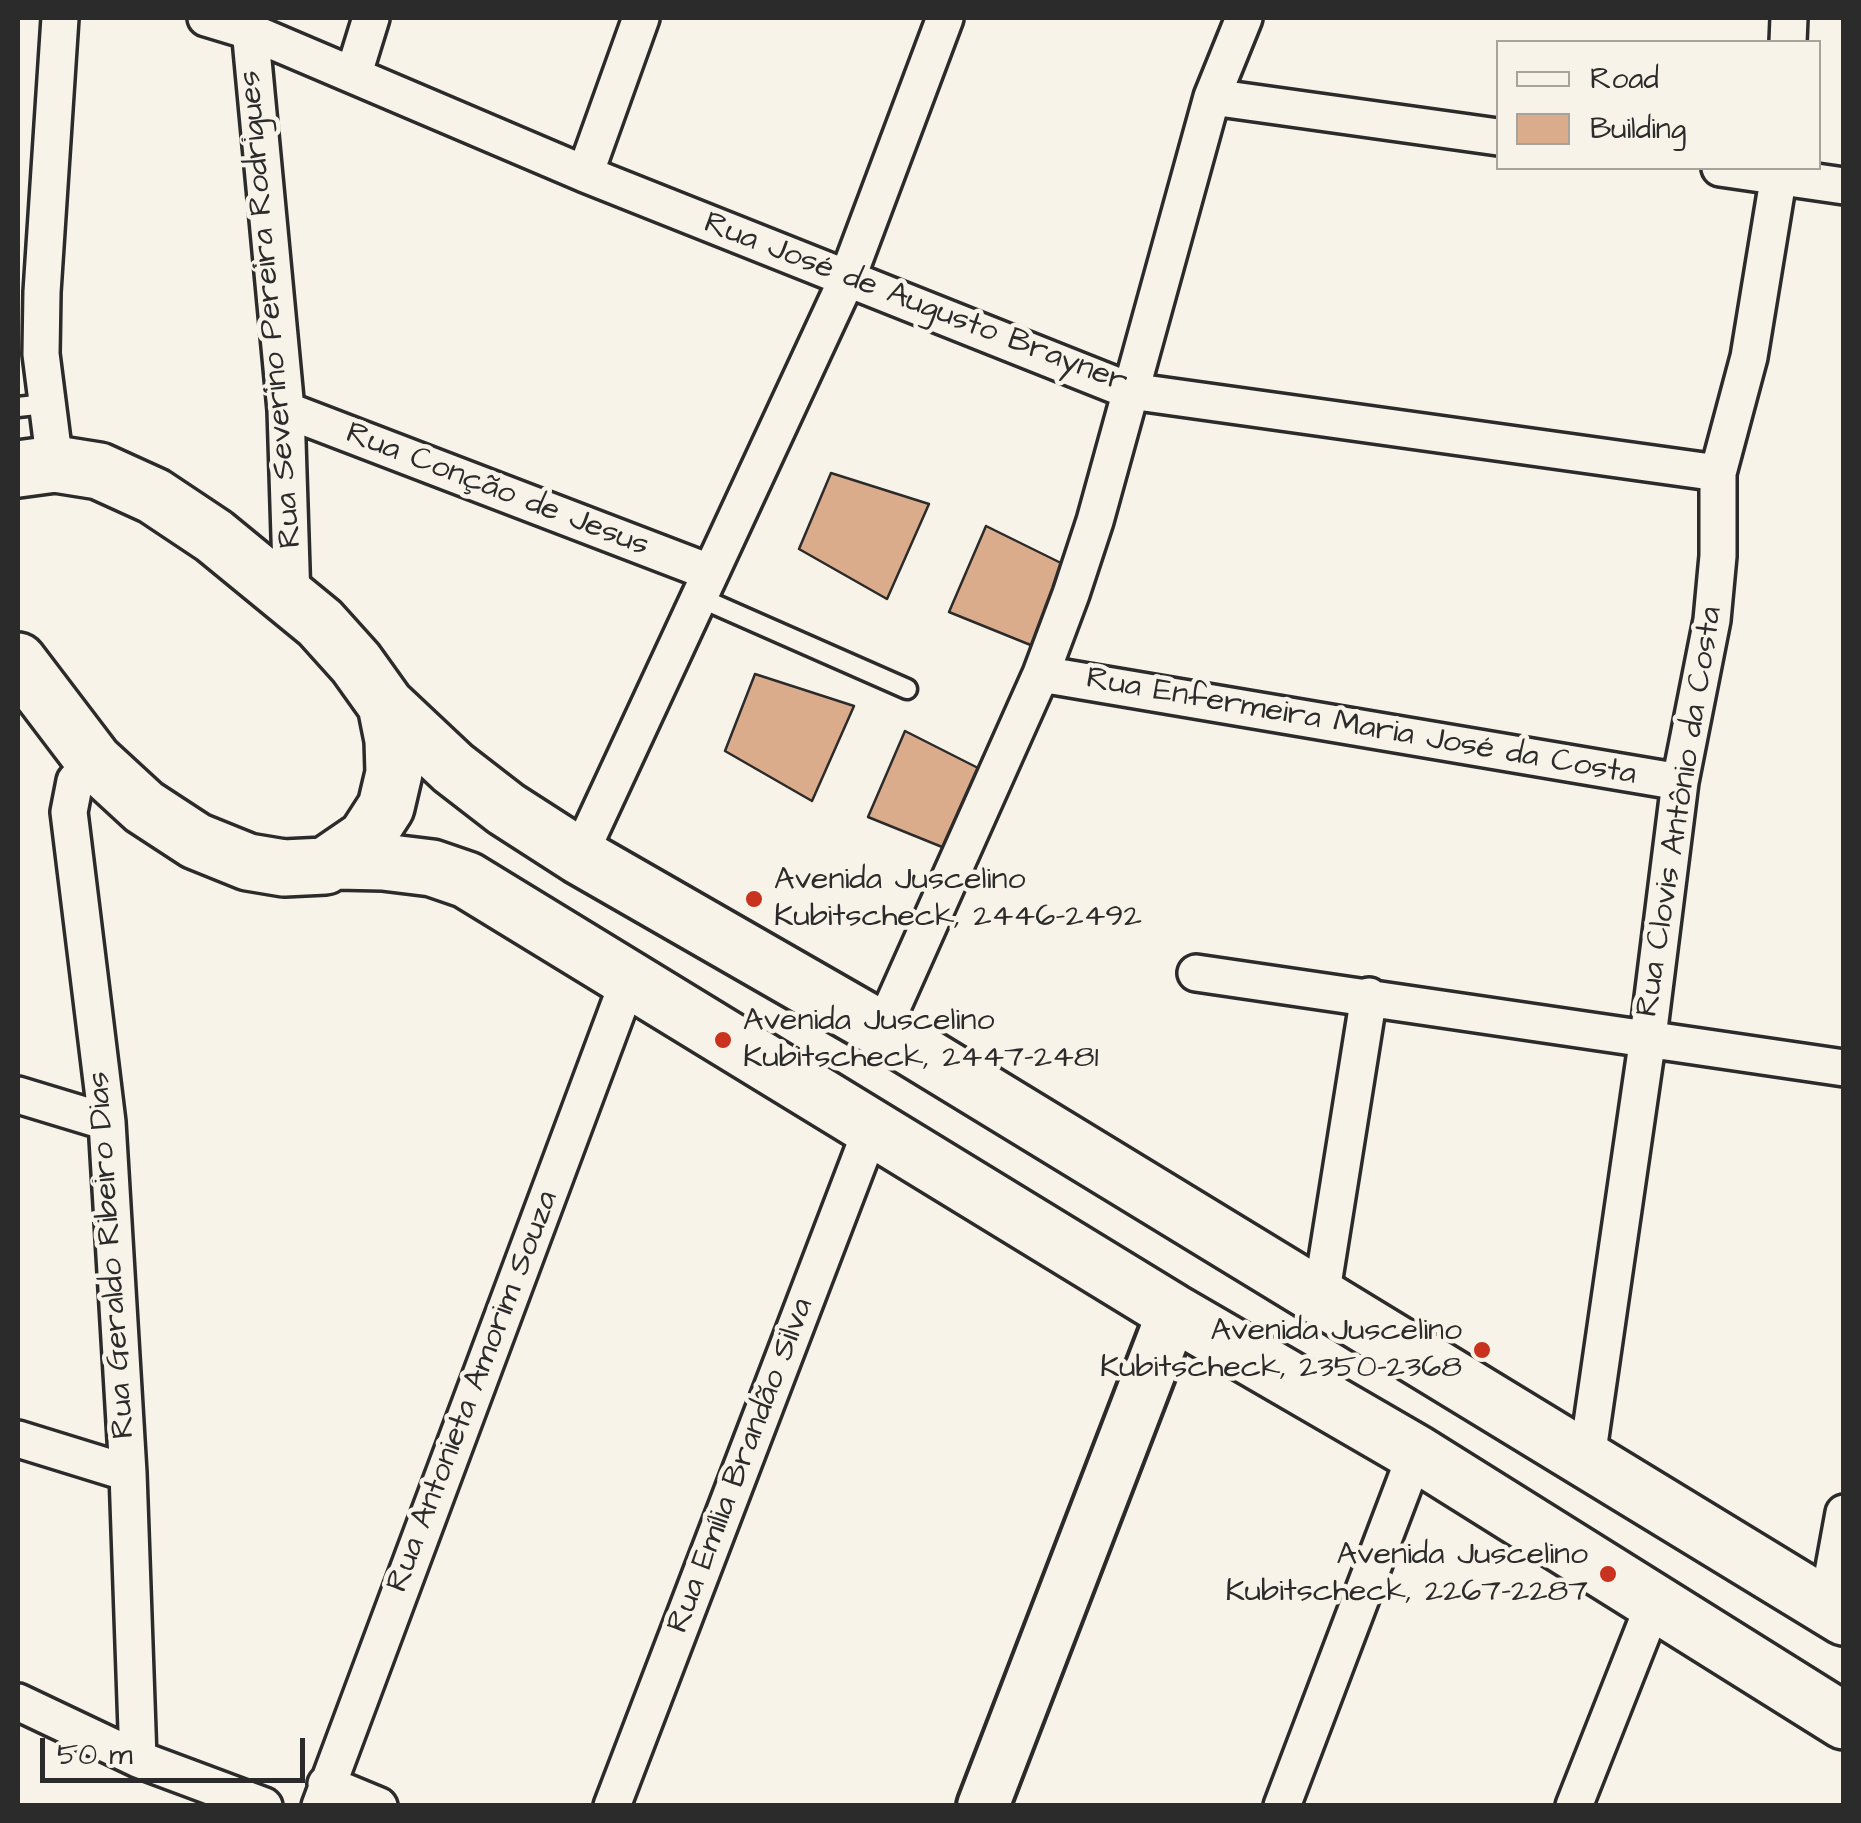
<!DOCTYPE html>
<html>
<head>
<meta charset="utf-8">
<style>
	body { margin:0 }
	#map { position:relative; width:1861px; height:1823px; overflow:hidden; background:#f7f3e8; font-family:"Architects Daughter",sans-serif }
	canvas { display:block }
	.frame { position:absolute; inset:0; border:20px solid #2b2b2b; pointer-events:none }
	.legend { position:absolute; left:1496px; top:40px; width:325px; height:130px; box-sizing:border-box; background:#f7f3e8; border:2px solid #a5a39c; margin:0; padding:12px 18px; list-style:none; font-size:30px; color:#2b2b2b }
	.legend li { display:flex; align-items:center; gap:20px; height:50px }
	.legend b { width:50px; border:2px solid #a5a39c }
	.scale { position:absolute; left:40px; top:1738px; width:265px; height:45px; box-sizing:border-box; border:5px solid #2b2b2b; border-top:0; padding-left:12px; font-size:30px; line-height:35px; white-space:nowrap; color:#2b2b2b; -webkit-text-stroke:8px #f7f3e8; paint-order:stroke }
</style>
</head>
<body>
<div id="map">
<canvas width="1861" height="1823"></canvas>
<div class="frame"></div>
<ul class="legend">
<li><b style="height:12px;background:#f7f3e8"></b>Road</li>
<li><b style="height:28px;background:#dbac8c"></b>Building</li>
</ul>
<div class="scale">50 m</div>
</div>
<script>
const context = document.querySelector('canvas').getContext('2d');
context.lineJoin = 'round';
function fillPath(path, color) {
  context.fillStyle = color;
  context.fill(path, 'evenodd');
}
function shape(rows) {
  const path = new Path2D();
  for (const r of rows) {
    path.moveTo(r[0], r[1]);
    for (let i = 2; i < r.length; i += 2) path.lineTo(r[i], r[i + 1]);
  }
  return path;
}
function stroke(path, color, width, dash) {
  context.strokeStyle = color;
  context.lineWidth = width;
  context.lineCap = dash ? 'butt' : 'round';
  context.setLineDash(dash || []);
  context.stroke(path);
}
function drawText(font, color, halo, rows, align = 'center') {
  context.font = font + ' "Architects Daughter",sans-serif';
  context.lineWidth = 9;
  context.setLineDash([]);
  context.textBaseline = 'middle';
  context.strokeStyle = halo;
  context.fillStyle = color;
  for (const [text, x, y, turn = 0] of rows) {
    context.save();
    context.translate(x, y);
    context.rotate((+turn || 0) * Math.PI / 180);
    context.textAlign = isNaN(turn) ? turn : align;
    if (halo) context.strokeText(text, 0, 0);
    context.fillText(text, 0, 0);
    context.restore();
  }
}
const building = shape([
	[831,473,929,504,887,599,799,549,831,473],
	[986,526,1065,565,1033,646,949,612,986,526],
	[755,674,854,706,812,801,725,751,755,674],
	[905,731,984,771,952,851,868,817,905,731]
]);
fillPath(building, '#dbac8c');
stroke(building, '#2b2b2b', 2.5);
const lane = shape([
	[18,407,45,404],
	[698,597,907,689]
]);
const street = shape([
	[206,18,249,31,585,174,1130,391,1718,473],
	[249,18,286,410,292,600],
	[1788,42,1789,18],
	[354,73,371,18],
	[1212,97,1498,137],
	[1720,168,1844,186],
	[585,174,641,18],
	[286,410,709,572],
	[55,464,41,354,42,292,60,18],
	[1041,674,1680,782],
	[94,761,75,781,69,812,107,1122,128,1473,138,1759],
	[579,856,847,279,945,18],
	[1196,973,1844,1068],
	[882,1030,1041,674,1071,594,1095,521,1212,97,1244,18],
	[18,1095,107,1122],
	[1321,1297,1369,996],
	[18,1439,128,1473],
	[1587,1458,1648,1037,1680,782,1712,620,1718,556,1718,473,1749,357,1780,168],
	[1827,1606,1844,1513],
	[18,1702,138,1759,264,1806],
	[326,1784,379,1806],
	[320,1806,629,979],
	[612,1806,872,1127],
	[1282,1806,1416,1453],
	[1574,1806,1655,1601]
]);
const secondary = shape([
	[983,1806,1173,1312]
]);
const primary = shape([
	[18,469,55,464,99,471,154,496,214,536,320,623,356,663,386,705,393,740,394,773,386,807,366,838,325,866,284,868,248,862,196,841,144,807,94,761,18,661],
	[386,705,453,768,506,809,579,856,882,1030,1844,1617],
	[337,861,383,862,432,868,467,880,1173,1312,1416,1453,1844,1721]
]);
stroke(lane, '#2b2b2b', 25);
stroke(street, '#2b2b2b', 42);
stroke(secondary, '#2b2b2b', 58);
stroke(primary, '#2b2b2b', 62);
stroke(lane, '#f7f3e8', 18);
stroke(street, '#f7f3e8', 35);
stroke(secondary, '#f7f3e8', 50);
stroke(primary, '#f7f3e8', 55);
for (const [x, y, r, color] of [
	[754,899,10,"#c8321e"],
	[723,1040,10,"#c8321e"],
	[1482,1350,10,"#c8321e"],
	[1608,1574,10,"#c8321e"]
]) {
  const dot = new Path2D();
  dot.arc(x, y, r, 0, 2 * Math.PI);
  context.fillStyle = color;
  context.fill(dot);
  stroke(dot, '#f7f3e8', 4);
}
drawText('32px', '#2b2b2b', '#f7f3e8', [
	["Rua José de Augusto Brayner",915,304,21],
	["Rua Severino Pereira Rodrigues",272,309,-95],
	["Rua Conção de Jesus",497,491,21],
	["Rua Enfermeira Maria José da Costa",1361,728,10],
	["Rua Clovis Antônio da Costa",1681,812,-81],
	["Rua Geraldo Ribeiro Dias",113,1255,-94],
	["Rua Antonieta Amorim Souza",474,1392,-69],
	["Rua Emília Brandão Silva",742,1466,-69]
]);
drawText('32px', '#2b2b2b', '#f7f3e8', [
	["Avenida Juscelino",774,881],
	["Kubitscheck, 2446-2492",774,918],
	["Avenida Juscelino",743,1022],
	["Kubitscheck, 2447-2481",743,1059],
	["Avenida Juscelino",1462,1332,"right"],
	["Kubitscheck, 2350-2368",1462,1369,"right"],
	["Avenida Juscelino",1588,1556,"right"],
	["Kubitscheck, 2267-2287",1588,1593,"right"]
], 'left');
</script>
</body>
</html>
